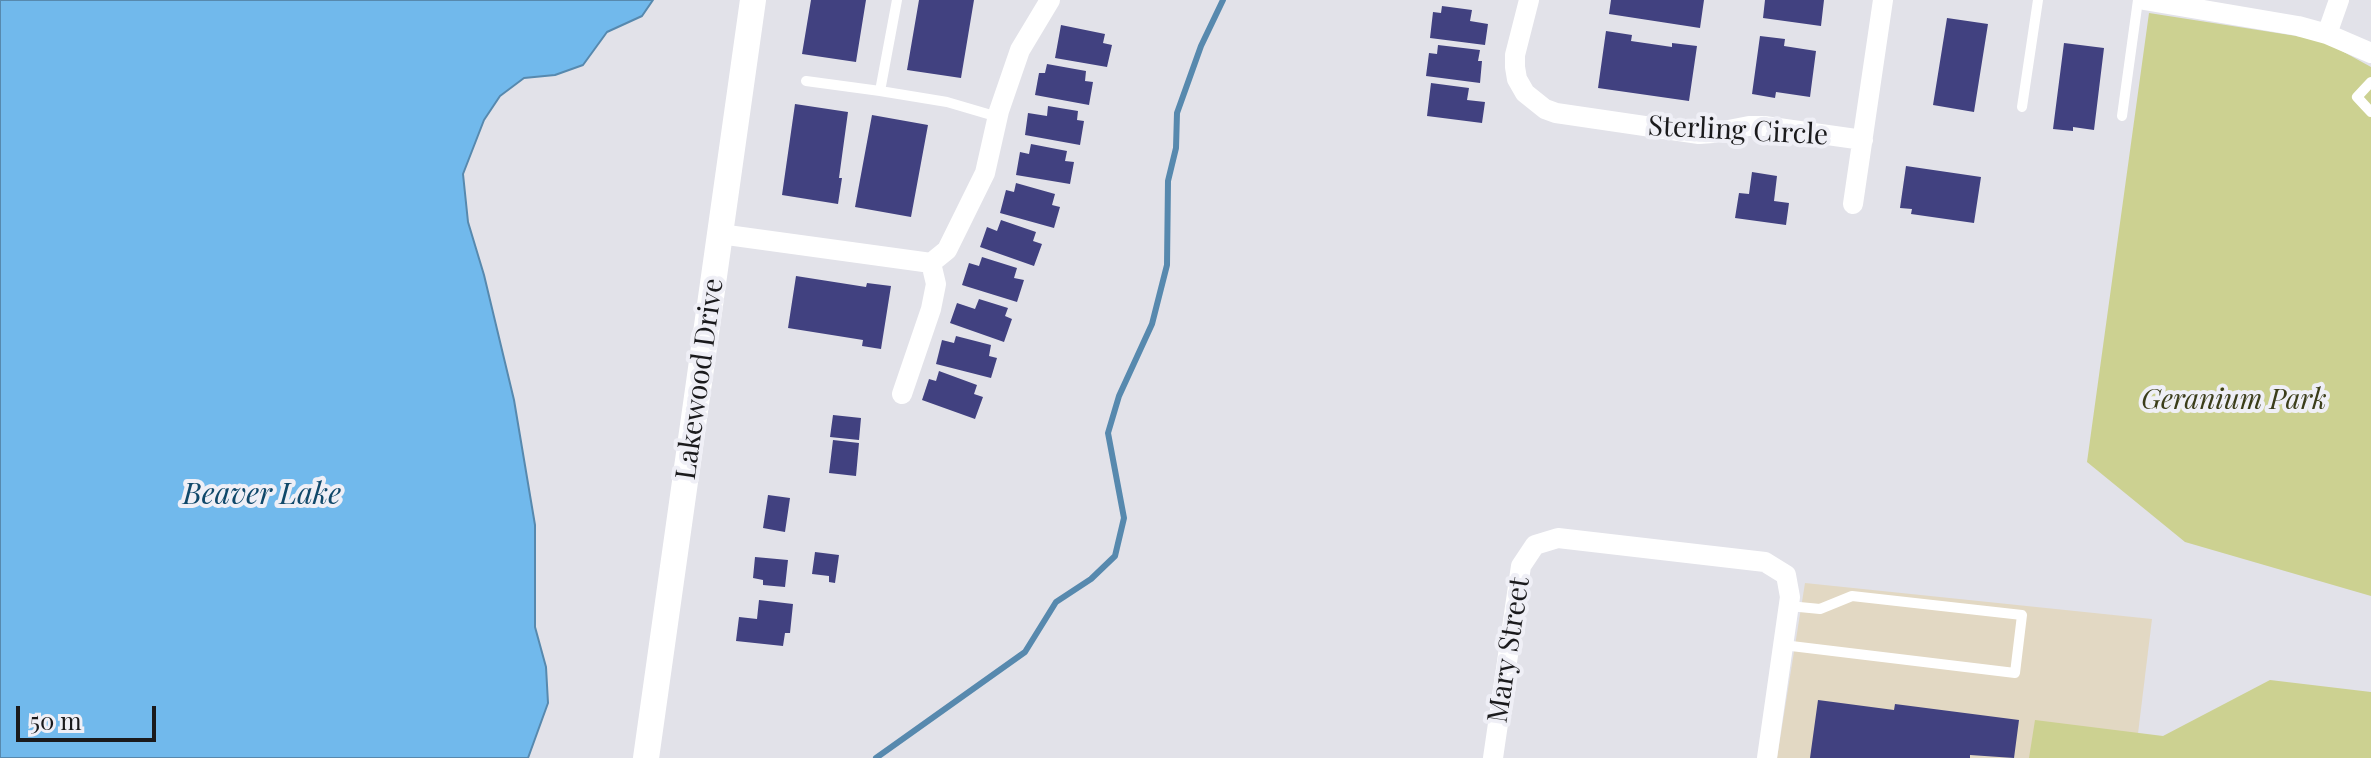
<!DOCTYPE html>
<html>
<head>
<meta charset="utf-8">
<style>
	body { margin:0 }
	#map { position:relative; width:2371px; height:758px; overflow:hidden; background:#e2e2e9; font-family:"Playfair Display",serif }
	canvas { display:block }
	.scale { position:absolute; left:16px; top:706px; width:140px; height:36px; box-sizing:border-box; border:4px solid #1a1a1c; border-top:0; padding-left:10px; font-size:24px; line-height:28px; white-space:nowrap; color:#1a1a1c; -webkit-text-stroke:6px #efeff6; paint-order:stroke }
</style>
</head>
<body>
<div id="map">
<canvas width="2371" height="758"></canvas>
<div class="scale">50 m</div>
</div>
<script>
const context = document.querySelector('canvas').getContext('2d');
context.lineJoin = 'round';
function fillPath(path, color) {
  context.fillStyle = color;
  context.fill(path, 'evenodd');
}
function shape(rows) {
  const path = new Path2D();
  for (const r of rows) {
    path.moveTo(r[0], r[1]);
    for (let i = 2; i < r.length; i += 2) path.lineTo(r[i], r[i + 1]);
  }
  return path;
}
function stroke(path, color, width, dash) {
  context.strokeStyle = color;
  context.lineWidth = width;
  context.lineCap = dash ? 'butt' : 'round';
  context.setLineDash(dash || []);
  context.stroke(path);
}
function drawText(font, color, halo, rows, align = 'center') {
  context.font = font + ' "Playfair Display",serif';
  context.lineWidth = 8;
  context.setLineDash([]);
  context.textBaseline = 'middle';
  context.strokeStyle = halo;
  context.fillStyle = color;
  for (const [text, x, y, turn = 0] of rows) {
    context.save();
    context.translate(x, y);
    context.rotate((+turn || 0) * Math.PI / 180);
    context.textAlign = isNaN(turn) ? turn : align;
    if (halo) context.strokeText(text, 0, 0);
    context.fillText(text, 0, 0);
    context.restore();
  }
}
fillPath(shape([
	[1805,583,2152,619,2135,758,1777,758]
]), '#e2d8c3');
fillPath(shape([
	[2149,13,2322,40,2371,67,2371,596,2185,542,2087,462],
	[2270,680,2371,692,2371,758,2029,758,2035,720,2163,736]
]), '#ccd191');
const water = shape([
	[0,0,653,0,642,16,607,32,583,65,555,75,524,78,500,96,484,120,463,174,468,222,484,275,514,400,535,525,535,627,546,667,548,703,528,758,0,758,0,0]
]);
fillPath(water, '#71b9ec');
stroke(water, '#5789ae', 2);
stroke(shape([
	[876,758,1025,652,1056,602,1091,579,1115,556,1124,518,1108,433,1119,396,1152,324,1167,265,1168,181,1176,148,1177,113,1201,46,1223,0]
]), '#5789ae', 6);
fillPath(shape([
	[811,0,866,0,856,62,802,54],
	[919,0,974,0,961,78,907,70],
	[1611,0,1704,0,1700,28,1609,14],
	[1765,0,1824,0,1821,26,1763,18],
	[1442,6,1472,10,1470,21,1488,24,1485,45,1430,38,1433,12,1441,13],
	[1947,18,1988,24,1974,112,1933,105],
	[1061,25,1105,34,1103,43,1112,45,1107,67,1055,58],
	[1606,31,1632,35,1631,41,1672,47,1672,43,1697,46,1689,101,1598,88],
	[1760,36,1785,39,1784,46,1816,51,1810,97,1776,92,1775,98,1752,94],
	[2064,43,2104,48,2094,130,2073,127,2073,131,2053,129],
	[1438,45,1480,50,1478,61,1482,61,1480,83,1426,76,1429,53,1437,54],
	[1047,64,1086,71,1085,81,1093,82,1089,105,1035,95,1039,73,1045,73],
	[1431,83,1469,88,1467,100,1485,102,1482,123,1427,116],
	[795,104,848,112,839,178,842,178,838,204,782,195],
	[1048,106,1078,111,1077,120,1084,121,1080,145,1025,135,1028,113,1047,116],
	[872,115,928,125,911,217,855,207],
	[1031,144,1067,151,1065,161,1074,162,1070,184,1016,175,1020,152,1029,154],
	[1906,166,1981,177,1974,223,1911,214,1912,209,1900,208],
	[1752,172,1777,176,1774,201,1789,203,1786,225,1735,218,1739,193,1749,194],
	[1016,183,1055,194,1052,205,1060,207,1054,228,1000,213,1006,190,1014,192],
	[1001,220,1036,232,1033,241,1042,244,1034,266,980,247,987,227,997,231],
	[982,257,1017,268,1014,278,1024,280,1017,302,962,285,969,263,979,266],
	[796,276,866,287,867,283,891,286,881,349,862,346,863,340,788,328],
	[979,299,1008,308,1005,316,1012,319,1004,342,950,323,957,303,975,309],
	[956,336,991,345,989,356,997,358,991,378,936,364,942,340,954,343],
	[939,371,977,385,974,394,983,397,975,419,922,400,929,379,936,381],
	[833,415,861,418,859,440,830,437],
	[833,440,859,443,856,476,829,473],
	[768,495,790,498,785,532,763,528],
	[815,552,839,555,835,583,829,582,829,576,812,574],
	[755,557,788,560,785,587,763,585,763,580,753,578],
	[759,600,793,604,790,633,785,633,783,646,736,641,739,617,757,619],
	[1818,700,1894,710,1895,704,2019,720,2014,758,1970,755,1970,758,1810,758]
]), '#414180');
stroke(shape([
	[897,0,880,91,947,102,998,117],
	[806,81,880,91],
	[2371,82,2357,97,2371,112],
	[2022,107,2038,0],
	[2122,116,2138,0],
	[1783,645,2015,673,2022,615,1852,596,1820,609,1789,606]
]), '#fff', 10);
stroke(shape([
	[1529,0,1515,55,1515,67,1517,79,1525,93,1545,109,1556,113,1699,134,1713,133,1749,126,1764,126,1863,140],
	[2144,0,2298,26,2327,34,2371,53],
	[2327,34,2339,0],
	[1853,204,1883,0],
	[720,234,931,263,947,250,985,173,999,111,1020,50,1050,0],
	[902,394,931,309,936,284,931,263],
	[1493,758,1521,566,1535,545,1558,538,1765,562,1786,575,1790,597,1767,758]
]), '#fff', 20);
stroke(shape([
	[646,758,753,0]
]), '#fff', 26);
drawText('28px', '#1a1a1c', '#efeff6', [
	["Sterling Circle",1738,131,3],
	["Lakewood Drive",700,379,-82],
	["Mary Street",1509,650,-81]
]);
drawText('italic 28px', '#3b3d1a', '#efeff6', [
	["Geranium Park",2234,400]
]);
drawText('italic 30px', '#10486a', '#efeff6', [
	["Beaver Lake",262,495]
]);
</script>
</body>
</html>
